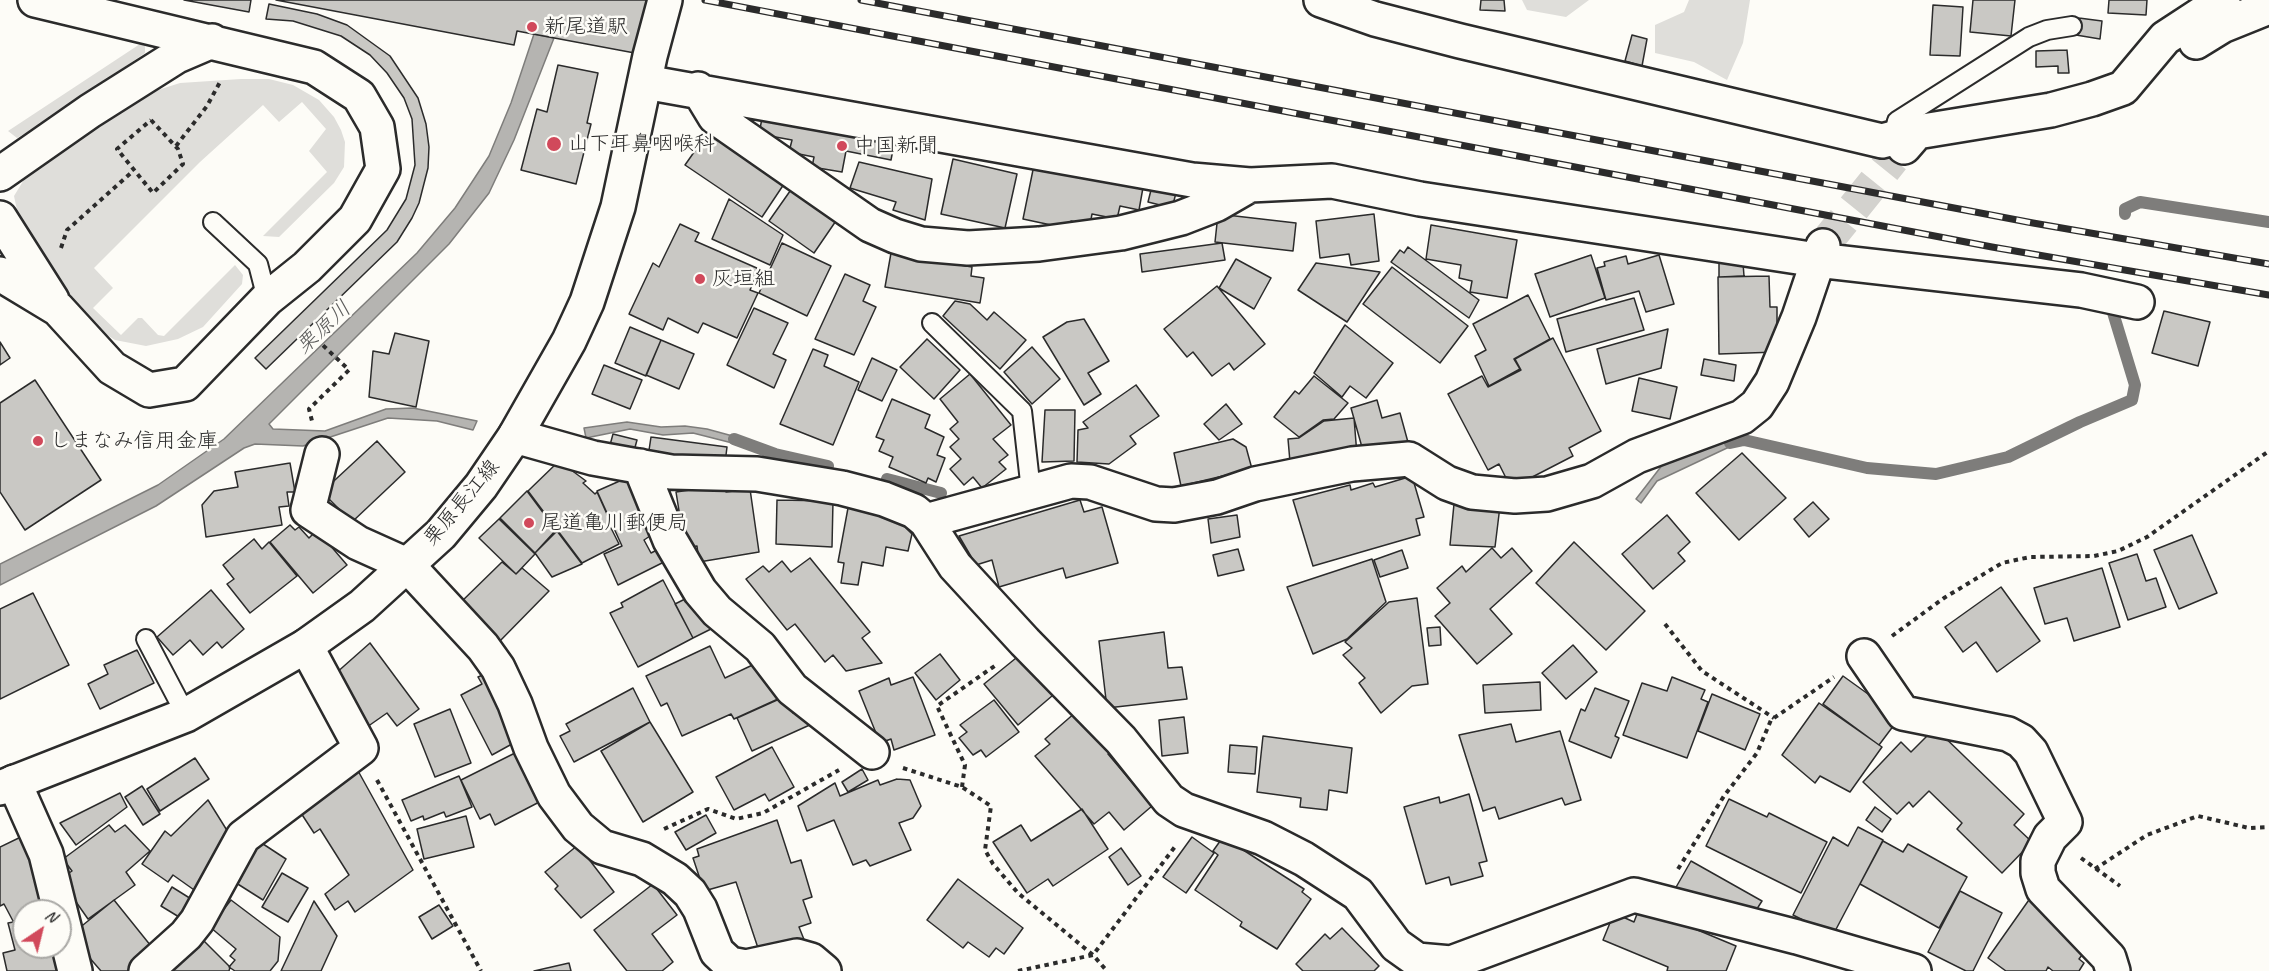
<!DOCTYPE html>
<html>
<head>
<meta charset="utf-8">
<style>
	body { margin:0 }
	#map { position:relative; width:2269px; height:971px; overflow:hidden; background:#fdfcf7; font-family:Caveat,sans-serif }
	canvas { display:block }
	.north { position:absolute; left:12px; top:899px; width:60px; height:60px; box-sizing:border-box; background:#fdfcf7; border:2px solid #a9a8a5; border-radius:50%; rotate:35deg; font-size:16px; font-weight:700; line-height:24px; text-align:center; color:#2b2b2b }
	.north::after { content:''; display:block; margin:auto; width:21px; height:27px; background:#d1495b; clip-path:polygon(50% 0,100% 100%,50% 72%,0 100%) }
</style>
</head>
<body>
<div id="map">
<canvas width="2269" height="971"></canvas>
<div class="north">N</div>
</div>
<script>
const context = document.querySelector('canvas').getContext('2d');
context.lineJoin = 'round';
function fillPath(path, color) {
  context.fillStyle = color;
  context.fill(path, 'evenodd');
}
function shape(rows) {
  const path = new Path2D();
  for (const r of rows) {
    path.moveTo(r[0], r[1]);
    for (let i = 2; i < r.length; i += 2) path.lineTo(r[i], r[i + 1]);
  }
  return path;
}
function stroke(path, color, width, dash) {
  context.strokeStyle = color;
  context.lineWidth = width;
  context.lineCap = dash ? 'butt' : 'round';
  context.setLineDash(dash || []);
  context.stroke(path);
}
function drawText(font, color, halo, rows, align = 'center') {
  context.font = font + ' Caveat,"Klee One",sans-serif';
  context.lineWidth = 5;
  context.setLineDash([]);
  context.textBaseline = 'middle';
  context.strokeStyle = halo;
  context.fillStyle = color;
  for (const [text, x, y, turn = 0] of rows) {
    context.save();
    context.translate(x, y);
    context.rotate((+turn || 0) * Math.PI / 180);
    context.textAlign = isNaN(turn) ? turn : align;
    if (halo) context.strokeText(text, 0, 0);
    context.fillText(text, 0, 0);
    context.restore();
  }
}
fillPath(shape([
	[1522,0,1589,0,1566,17,1527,10],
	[1689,0,1750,0,1743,43,1727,80,1694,62,1655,53,1655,25,1684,12],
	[140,44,145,46,145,53,46,121,17,138,8,131],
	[241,79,269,79,293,85,319,100,334,117,341,130,345,142,344,167,334,183,279,237,263,236,327,172,309,151,326,129,302,102,279,122,263,105,200,162,94,268,113,288,93,308,121,335,138,318,142,318,158,335,164,336,235,265,243,275,242,284,203,327,178,339,146,346,115,340,99,330,72,303,21,229,14,196,25,178,95,127,158,90,180,83]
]), '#dfdeda');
const water = shape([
	[534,34,554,38,514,140,489,193,449,244,269,424,273,429,325,431,386,409,413,408,477,421,473,430,437,421,388,418,303,446,255,444,244,448,156,506,0,585,0,564,158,485,224,439,417,253,455,208,489,156,511,103,534,34],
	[627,422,661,427,685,426,707,429,751,441,748,447,693,433,663,435,630,429,586,438,584,428,627,422],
	[1735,434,1744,440,1657,481,1641,503,1636,499,1670,455,1735,434]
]);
fillPath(water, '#b5b4b1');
stroke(water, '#7e7d7b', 1.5);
stroke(shape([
	[2125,214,2125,209,2140,202,2269,222],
	[734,439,775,454,828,466],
	[1730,443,1744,440,1867,468,1936,474,2008,457,2080,422,2132,400,2135,385,2111,306],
	[887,479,941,493]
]), '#7e7d7b', 12);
const building = shape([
	[184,0,251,0,249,12,184,0],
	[276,0,651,0,640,54,517,31,514,45,276,0],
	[1481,0,1504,0,1505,11,1480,10,1481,0],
	[1973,0,2015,0,2011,36,1970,32,1973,0],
	[2109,0,2147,0,2146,15,2108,13,2109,0],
	[269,4,317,14,347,25,390,56,418,98,426,124,429,147,428,168,419,203,412,218,397,242,266,369,255,358,387,230,406,199,415,165,412,119,404,98,387,73,370,55,341,36,293,21,266,19,269,4],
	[1933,5,1963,7,1960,56,1930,55,1933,5],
	[2079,18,2102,21,2100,39,2076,35,2079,18],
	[1632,35,1647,39,1642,66,1625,61,1632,35],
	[2067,50,2069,73,2058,73,2058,66,2036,67,2036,51,2067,50],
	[558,65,598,73,587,123,591,124,576,184,521,170,537,109,547,112,558,65],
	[763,113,895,139,891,160,846,151,842,172,812,167,814,157,789,152,792,140,759,134,763,113],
	[711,128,788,178,762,217,685,165,711,128],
	[953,159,1017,174,1005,228,941,214,953,159],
	[1035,160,1144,182,1139,210,1120,206,1117,219,1092,214,1090,225,1071,221,1070,229,1023,219,1035,160],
	[859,162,932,179,925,220,893,210,896,202,850,188,859,162],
	[1153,182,1176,193,1172,208,1148,202,1153,182],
	[795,184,840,215,814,253,769,221,795,184],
	[729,199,783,235,770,265,712,239,729,199],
	[1218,214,1296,223,1293,251,1215,242,1218,214],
	[1374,214,1379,261,1351,265,1349,254,1320,258,1316,221,1374,214],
	[680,224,699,233,695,241,759,269,750,290,758,293,737,338,703,323,698,333,668,318,663,330,629,314,653,263,659,267,680,224],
	[1431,225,1517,240,1507,298,1470,292,1472,281,1459,278,1461,265,1426,259,1431,225],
	[782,243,831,266,807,316,759,293,782,243],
	[1222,243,1225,260,1142,272,1140,254,1222,243],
	[1408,247,1479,300,1469,318,1391,262,1400,250,1404,253,1408,247],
	[891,253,972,267,971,276,984,278,980,303,885,287,891,253],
	[1591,255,1605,298,1550,317,1535,274,1591,255],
	[1659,255,1674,304,1646,312,1639,291,1606,300,1597,268,1605,266,1604,262,1626,256,1628,264,1659,255],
	[1236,259,1271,278,1254,309,1219,288,1236,259],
	[1316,263,1380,272,1347,322,1298,290,1316,263],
	[1719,263,1743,263,1744,276,1719,277,1719,263],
	[1392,267,1468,326,1440,363,1363,304,1392,267],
	[845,274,870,285,863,301,876,307,854,355,815,339,845,274],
	[1769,276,1770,307,1777,307,1777,352,1719,354,1718,277,1769,276],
	[1217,286,1265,344,1234,370,1229,363,1212,376,1193,352,1187,357,1164,329,1217,286],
	[1528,295,1550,339,1514,359,1520,369,1489,386,1475,356,1486,350,1473,324,1528,295],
	[1634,298,1644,330,1566,352,1557,319,1634,298],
	[955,301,970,304,987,320,994,312,1026,340,1000,369,943,316,955,301],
	[754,308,788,323,773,354,786,360,774,388,727,365,754,308],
	[2164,311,2210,322,2198,366,2152,353,2164,311],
	[1084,319,1109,361,1088,373,1101,394,1084,405,1043,337,1067,322,1084,319],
	[1345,325,1393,363,1366,398,1350,386,1342,397,1314,373,1345,325],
	[630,327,661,340,646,376,615,363,630,327],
	[1668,329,1661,368,1606,384,1597,349,1668,329],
	[395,333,429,341,416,407,369,397,373,351,389,354,395,333],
	[1553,338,1601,431,1569,448,1573,456,1511,488,1499,464,1488,470,1448,394,1482,376,1488,387,1521,370,1515,359,1553,338],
	[927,339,960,370,934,399,900,367,927,339],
	[661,340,694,354,679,389,646,375,661,340],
	[0,342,10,358,0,365,0,342],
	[1032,347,1060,379,1032,404,1004,372,1032,347],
	[813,349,828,355,824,366,859,382,833,445,780,424,813,349],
	[872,358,897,370,882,401,858,390,872,358],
	[1704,359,1736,365,1734,381,1701,375,1704,359],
	[604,365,642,380,630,409,592,394,604,365],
	[970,374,1011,425,993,439,1008,455,999,462,1006,469,982,488,973,477,964,485,950,469,961,459,950,447,959,439,950,429,958,422,940,399,970,374],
	[1314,376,1348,403,1334,419,1323,420,1299,437,1274,417,1295,391,1299,394,1314,376],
	[1639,378,1677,387,1670,419,1632,411,1639,378],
	[35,380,101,480,25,530,0,492,0,403,35,380],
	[1136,385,1159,416,1130,436,1136,444,1109,464,1077,462,1078,430,1088,428,1083,422,1136,385],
	[892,399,930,415,925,428,944,437,937,455,945,458,936,482,928,478,926,483,889,467,893,457,879,451,884,440,876,437,892,399],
	[1377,400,1382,418,1400,413,1409,446,1365,458,1351,408,1377,400],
	[1226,404,1242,424,1219,440,1204,424,1226,404],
	[1045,410,1075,410,1074,461,1042,462,1045,410],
	[1354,418,1357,455,1290,462,1288,439,1299,438,1324,421,1354,418],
	[613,434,637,440,634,451,610,445,613,434],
	[651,437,727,447,725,463,648,457,651,437],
	[1233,439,1246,447,1252,469,1181,486,1174,453,1233,439],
	[377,441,405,472,352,522,322,492,377,441],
	[1742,453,1786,498,1739,540,1696,493,1742,453],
	[559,461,586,481,583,483,595,494,597,492,611,523,609,524,619,544,582,563,528,491,559,461],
	[290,463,295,492,287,492,289,506,279,507,282,525,206,537,202,505,214,491,238,487,235,472,290,463],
	[631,476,659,530,644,540,651,553,667,545,672,558,618,585,604,554,622,546,597,491,631,476],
	[1412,476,1424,517,1416,519,1420,535,1313,566,1293,500,1350,485,1351,490,1373,483,1375,487,1412,476],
	[725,485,726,492,750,489,759,552,699,562,697,546,685,548,676,492,725,485],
	[527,491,556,530,535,553,500,518,527,491],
	[777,500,833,501,832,547,776,544,777,500],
	[1080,500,1084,512,1102,507,1118,563,1066,578,1063,568,999,587,992,560,976,565,959,536,1080,500],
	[1813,502,1829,519,1809,537,1794,519,1813,502],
	[1454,504,1500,506,1495,547,1450,545,1454,504],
	[848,508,893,515,912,534,908,551,886,547,883,566,862,562,858,585,841,583,844,563,838,562,848,508],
	[1237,515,1240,537,1211,543,1208,519,1237,515],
	[1667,515,1690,542,1678,553,1685,561,1653,589,1622,554,1667,515],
	[499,519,535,554,516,574,479,538,499,519],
	[290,525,295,530,299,527,309,538,317,530,347,565,313,593,270,542,290,525],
	[557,531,582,564,552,577,535,553,557,531],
	[2192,535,2217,593,2179,609,2154,550,2192,535],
	[254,539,262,549,269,542,297,576,250,613,227,584,234,579,223,565,254,539],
	[1574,542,1645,611,1606,650,1536,583,1574,542],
	[1492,548,1501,558,1512,548,1532,571,1490,609,1512,634,1477,664,1435,616,1450,603,1437,588,1462,566,1466,572,1492,548],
	[1238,549,1244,570,1218,576,1213,555,1238,549],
	[1402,550,1408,568,1380,577,1374,560,1402,550],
	[2137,554,2146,581,2156,578,2166,607,2128,620,2109,563,2137,554],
	[810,558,870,632,862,638,882,663,846,671,833,655,825,662,795,624,787,630,746,579,763,566,769,572,782,561,791,572,810,558],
	[1372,559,1386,602,1347,639,1313,654,1287,587,1372,559],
	[502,562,516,574,522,568,549,591,496,645,458,605,502,562],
	[2102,568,2120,627,2074,641,2067,618,2045,624,2034,588,2102,568],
	[663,580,693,638,638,667,610,613,623,607,621,603,663,580],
	[2001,587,2040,641,1997,672,1976,642,1963,652,1945,627,2001,587],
	[211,590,244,629,222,648,217,642,203,655,190,640,173,655,157,637,211,590],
	[33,593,69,665,0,699,0,609,33,593],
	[695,594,713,628,693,638,675,604,695,594],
	[1417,598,1428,684,1412,686,1381,713,1359,683,1365,678,1343,655,1352,648,1345,642,1389,602,1417,598],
	[1440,627,1441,645,1429,646,1427,628,1440,627],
	[1164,632,1168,668,1182,667,1187,699,1107,708,1099,641,1164,632],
	[370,643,419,709,397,726,387,713,367,727,335,674,370,643],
	[1573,645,1597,672,1566,699,1542,673,1573,645],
	[710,646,725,678,761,661,778,699,734,719,731,714,682,736,667,703,661,706,646,676,710,646],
	[137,650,154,683,100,709,88,684,108,674,104,665,137,650],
	[940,654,960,680,936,700,915,673,940,654],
	[1021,654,1059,690,1018,725,984,684,1021,654],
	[492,671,521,739,492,755,461,695,482,684,478,677,492,671],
	[1843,676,1900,717,1879,745,1823,704,1843,676],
	[913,677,935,735,894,750,891,739,880,743,859,691,889,678,891,685,913,677],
	[1672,677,1705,690,1701,699,1708,702,1687,758,1623,735,1642,683,1667,691,1672,677],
	[1540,682,1541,710,1485,713,1483,685,1540,682],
	[633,688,650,722,574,762,560,736,570,731,566,724,633,688],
	[1595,688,1629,701,1615,736,1619,738,1611,758,1569,741,1581,709,1585,711,1595,688],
	[1712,694,1760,714,1745,750,1698,731,1712,694],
	[786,696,793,713,807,707,823,719,752,751,737,718,786,696],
	[994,700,1019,732,986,757,981,750,973,755,959,738,967,732,960,725,994,700],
	[1819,703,1882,747,1850,792,1820,776,1815,783,1782,755,1819,703],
	[450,709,471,763,435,777,414,724,450,709],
	[1076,712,1116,748,1108,754,1152,806,1124,830,1109,812,1094,824,1035,756,1050,744,1045,739,1076,712],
	[1184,717,1188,753,1162,756,1159,720,1184,717],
	[650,722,693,792,643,822,601,751,650,722],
	[1511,724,1516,742,1560,731,1581,800,1565,805,1562,798,1499,819,1495,807,1483,811,1459,735,1511,724],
	[1935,728,2024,814,2014,825,2032,842,2002,873,1957,829,1962,823,1929,791,1913,807,1909,802,1897,814,1863,782,1901,742,1911,752,1935,728],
	[1263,736,1352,748,1347,793,1329,790,1327,810,1300,807,1301,798,1257,792,1263,736],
	[1230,745,1257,747,1255,774,1228,772,1230,745],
	[772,747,794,787,769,801,765,794,734,810,716,777,772,747],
	[523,749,547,798,495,825,490,814,480,819,461,780,523,749],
	[195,758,209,779,160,811,147,789,195,758],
	[357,769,413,870,355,912,348,901,335,910,325,894,349,875,320,829,314,833,299,810,357,769],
	[862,769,868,780,848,792,842,782,862,769],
	[459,776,472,807,446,817,444,812,424,820,423,816,411,821,402,800,459,776],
	[897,779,910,780,921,806,913,818,899,823,911,850,870,866,866,860,853,865,834,820,807,831,798,806,835,783,840,796,878,780,880,785,897,779],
	[142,786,160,814,143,825,125,797,142,786],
	[120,793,127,807,76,845,60,823,120,793],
	[1469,794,1487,861,1479,863,1483,876,1451,885,1449,877,1426,884,1404,807,1439,797,1440,803,1469,794],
	[1729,799,1767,817,1769,813,1827,842,1801,893,1706,846,1729,799],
	[208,800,233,840,197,892,173,875,168,882,142,864,165,831,171,836,208,800],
	[1875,807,1891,819,1882,832,1866,820,1875,807],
	[1082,809,1108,849,1053,886,1048,879,1027,893,993,842,1021,825,1031,841,1082,809],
	[706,815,716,833,686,850,675,832,706,815],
	[466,816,474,847,424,859,417,829,466,816],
	[777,820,791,863,801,860,812,897,803,900,811,923,799,927,805,942,761,957,736,882,704,891,693,858,699,856,697,849,777,820],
	[109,825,115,832,125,825,150,851,126,872,135,885,88,919,60,879,72,871,63,859,109,825],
	[1858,827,1883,840,1833,935,1793,915,1833,837,1848,846,1858,827],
	[27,834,53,911,24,911,24,919,13,921,4,904,0,906,0,847,27,834],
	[1192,837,1214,853,1186,893,1163,877,1192,837],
	[1223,837,1304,889,1302,892,1311,899,1277,949,1240,926,1242,922,1195,890,1218,855,1213,851,1223,837],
	[257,840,286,859,263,900,233,881,257,840],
	[1883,841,1903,852,1908,844,1967,877,1939,928,1860,884,1883,841],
	[578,845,614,892,581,918,555,889,558,886,545,872,578,845],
	[1121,848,1141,876,1128,885,1109,857,1121,848],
	[1691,861,1762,901,1753,915,1729,901,1724,909,1675,889,1691,861],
	[282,873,308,888,288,922,262,907,282,873],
	[958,879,1023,928,1004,954,996,948,989,957,968,942,963,948,927,920,958,879],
	[653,884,677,915,652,934,673,962,662,971,627,971,594,930,653,884],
	[172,887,196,902,184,920,161,906,172,887],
	[1960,891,2002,913,1973,971,1966,971,1928,952,1960,891],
	[2031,897,2085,951,2079,959,2084,963,2079,971,2053,971,2048,967,2046,971,2006,971,1988,958,2031,897],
	[114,900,155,951,131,971,101,971,75,941,78,929,114,900],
	[231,900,280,937,278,961,270,971,235,971,229,967,235,960,230,956,236,949,210,927,231,900],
	[314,901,337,936,321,971,281,971,314,901],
	[439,905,453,926,432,939,419,917,439,905],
	[1640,906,1736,946,1726,971,1667,971,1668,967,1603,940,1614,913,1634,922,1640,906],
	[24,920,24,947,60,947,66,971,7,971,3,953,15,950,8,923,24,920],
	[1342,928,1379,966,1374,971,1303,971,1296,964,1325,934,1330,939,1342,928],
	[200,937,230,967,229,971,165,971,200,937],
	[569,963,571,971,534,971,569,963]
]);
fillPath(building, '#c9c8c4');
stroke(building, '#2b2b2b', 1.5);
stroke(shape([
	[1823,246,1893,159]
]), '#d3d2ce', 33, [33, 16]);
const lane = shape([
	[1893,138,1897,121,2029,37,2047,30,2072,26],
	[213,222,258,264,267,299],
	[932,323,1022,411,1031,491],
	[146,639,186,715]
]);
const street = shape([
	[1321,0,1375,19,1460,41,1882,141,1917,132],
	[2196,42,2222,26,2269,7],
	[645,82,1192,180,1250,185,1332,181,1420,199,1817,260,2081,290,2137,302],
	[698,89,715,117,870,225,895,236,921,244,968,248,1039,244,1121,233,1181,218,1217,204,1250,185],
	[1904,147,1917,132,2051,110,2092,99,2123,88,2165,38,2223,0],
	[0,174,90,111,177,56,212,41],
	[0,218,52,300],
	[0,274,58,309,112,368,149,390,185,384,267,299,307,267,355,219,383,169,377,127,359,96,314,67,35,0],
	[515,436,593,458,671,472,757,474,842,488,884,499,914,511,926,521,955,566,1025,642,1121,740,1169,800,1184,810,1263,838,1304,859,1358,894,1396,945,1417,960,1451,963,1634,895,1797,937,1914,971],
	[322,454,308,510,358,543,407,565,483,647,498,668,515,704,531,748,554,795,578,827,602,847,642,859,675,879,690,893,700,909,717,952,730,964,746,967,797,956,811,960,824,971],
	[640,466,670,540,700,591,717,611,760,647,792,689,872,752],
	[926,521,1071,481,1090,482,1156,504,1174,505,1217,497,1255,484,1352,464,1409,459,1447,483,1472,492,1515,496,1547,494,1592,481,1637,456,1742,417,1757,405,1772,382,1799,317,1823,246],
	[1864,656,1903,713,2008,734,2021,741,2031,752,2065,822,2050,837,2038,861,2038,873,2043,889,2109,958,2113,971],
	[14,782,46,854,75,971],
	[146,971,186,935,197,921,243,837,361,748,306,646]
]);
const secondary = shape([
	[0,788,186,715,306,646,362,606,441,534,481,486,515,436,569,341,587,302,618,207,650,56,665,0]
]);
stroke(lane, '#2b2b2b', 22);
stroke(street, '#2b2b2b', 38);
stroke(secondary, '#2b2b2b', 38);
stroke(shape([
	[151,120,178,149,183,164,153,193,117,149,151,120],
	[176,146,207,106,220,82],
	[61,248,67,230,133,171],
	[310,333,349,370,309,409,312,421],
	[1665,624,1702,671,1774,718],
	[1892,636,1944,598,2002,563,2030,557,2094,556,2118,551,2147,537,2269,451],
	[903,768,962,787,991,806,985,850,993,864,1018,893,1093,955,1107,971],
	[377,780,481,971],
	[962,787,965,765,937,706,996,665],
	[664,829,708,809,736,819,763,813,839,770],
	[2081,858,2120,886],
	[1678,869,1724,796,1757,753,1771,720,1834,677],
	[2095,869,2147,835,2198,816,2249,828,2269,827],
	[1018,971,1093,955,1177,844]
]), '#2b2b2b', 4, [4.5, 4.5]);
stroke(lane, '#fdfcf7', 18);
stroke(street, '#fdfcf7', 33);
stroke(secondary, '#fdfcf7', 33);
const rail = shape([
	[705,0,1992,247,2269,295],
	[861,0,2033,223,2269,264]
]);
stroke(rail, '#2b2b2b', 7);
stroke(rail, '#fdfcf7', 4.5, [14]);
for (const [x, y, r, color] of [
	[532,27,6,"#d1495b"],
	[554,144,8,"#d1495b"],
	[842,146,6,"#d1495b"],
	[700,279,6,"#d1495b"],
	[38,441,6,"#d1495b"],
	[529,523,6,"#d1495b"]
]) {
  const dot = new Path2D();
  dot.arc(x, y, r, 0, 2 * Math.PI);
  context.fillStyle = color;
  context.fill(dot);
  stroke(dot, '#fdfcf7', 2);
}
drawText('21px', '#2b2b2b', '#fdfcf7', [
	["新尾道駅",544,27],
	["山下耳鼻咽喉科",568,144],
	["中国新聞",854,146],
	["灰垣組",712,279],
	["しまなみ信用金庫",50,441],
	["尾道亀川郵便局",541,523]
], 'left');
drawText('21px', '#2b2b2b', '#fdfcf7', [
	["栗原長江線",462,503,-50]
]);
drawText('italic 22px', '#5b5b5a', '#fdfcf7', [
	["栗原川",324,328,-43]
]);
</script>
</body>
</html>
